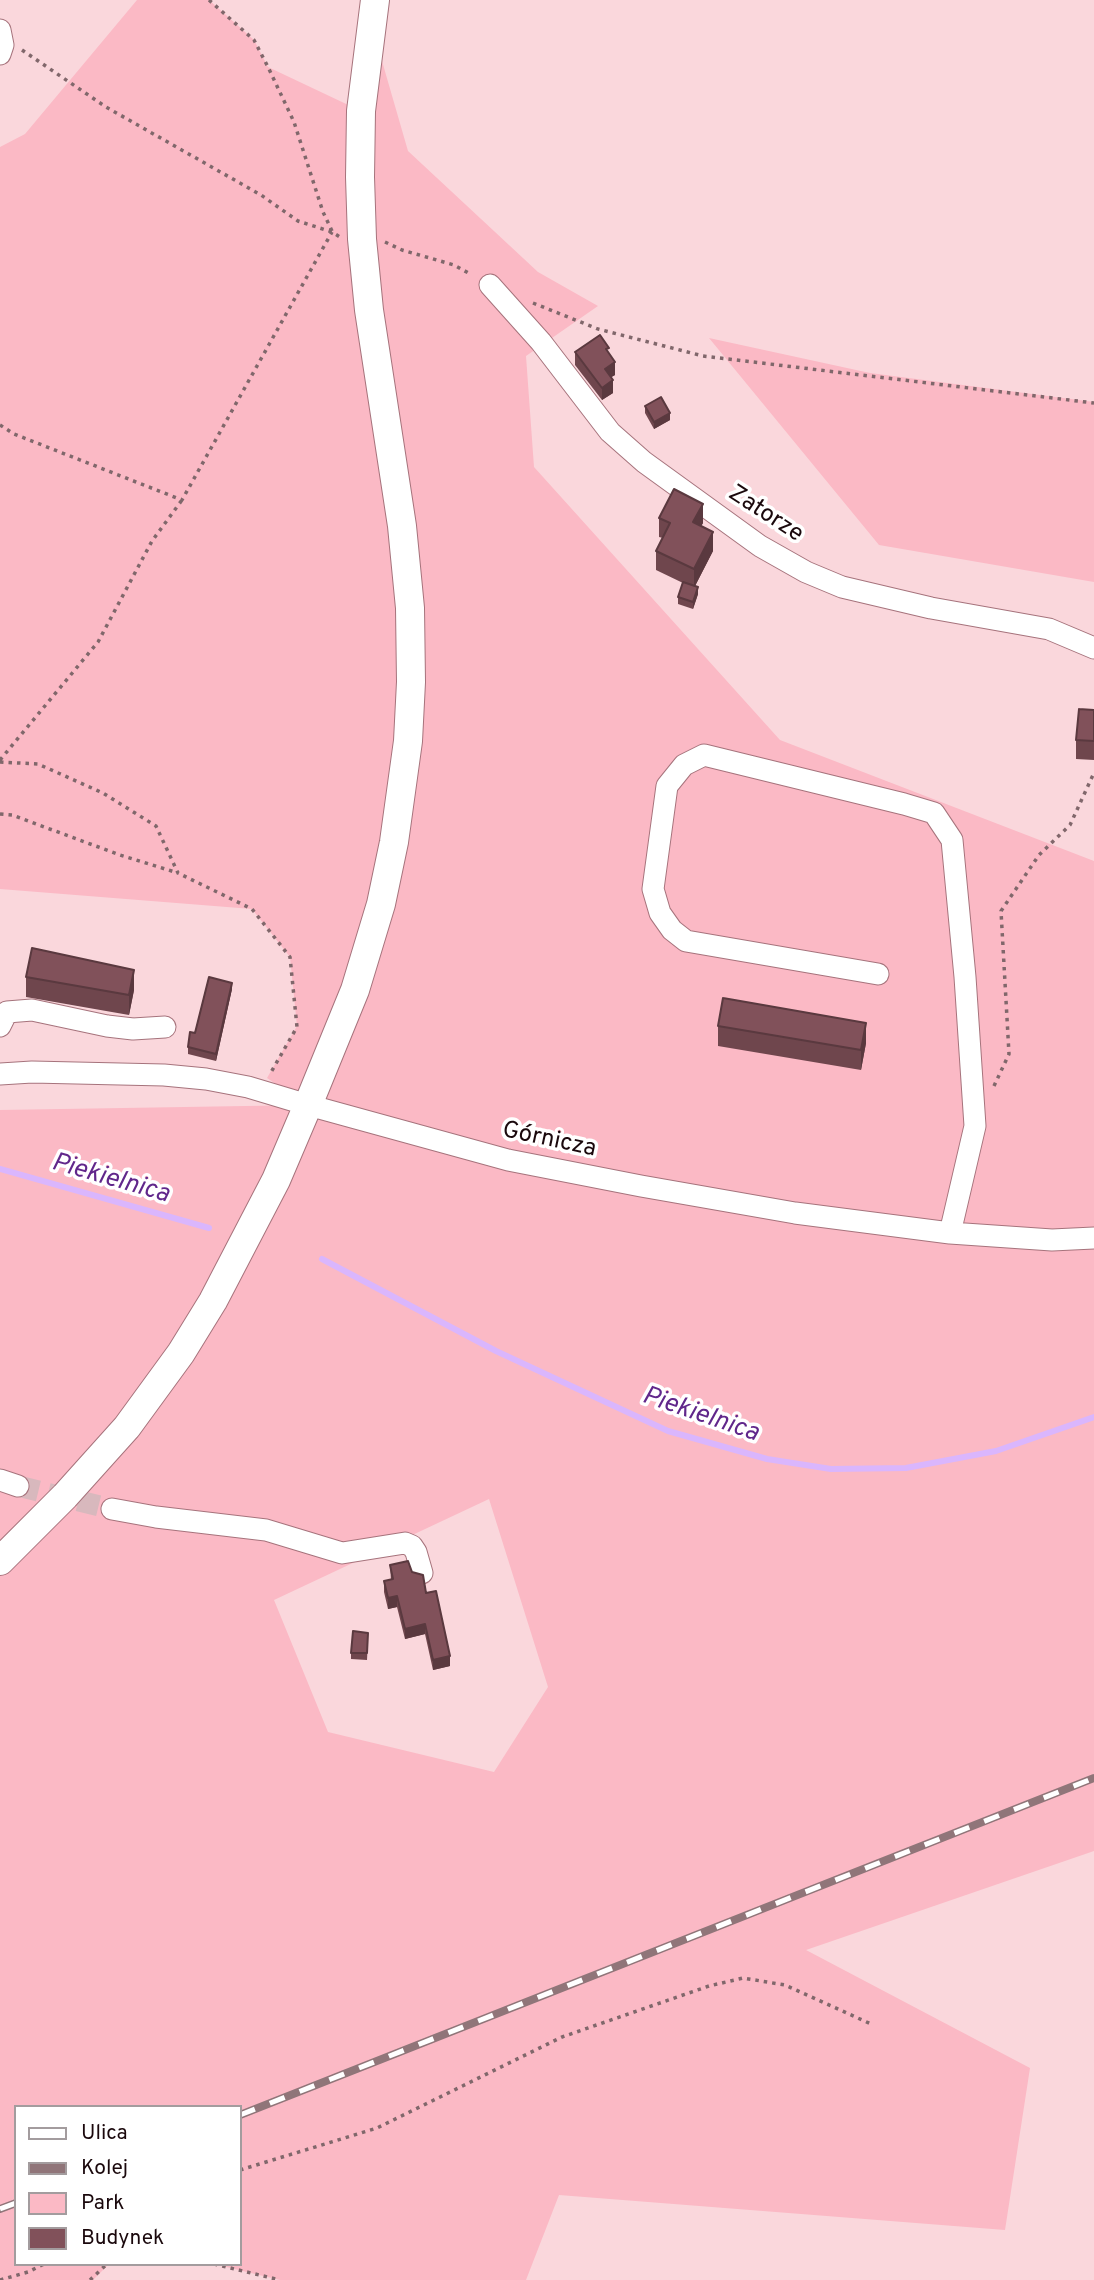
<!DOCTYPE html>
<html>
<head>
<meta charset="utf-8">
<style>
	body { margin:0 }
	#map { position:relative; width:1094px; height:2280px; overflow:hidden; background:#fad7dc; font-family:Overpass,sans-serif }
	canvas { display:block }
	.legend { position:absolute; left:14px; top:2105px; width:228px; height:161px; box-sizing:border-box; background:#fff; border:2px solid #a39c9e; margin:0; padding:9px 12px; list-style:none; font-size:21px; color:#1a080c }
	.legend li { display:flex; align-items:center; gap:14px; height:35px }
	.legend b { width:35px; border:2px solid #a39c9e }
</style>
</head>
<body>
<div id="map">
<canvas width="1094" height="2280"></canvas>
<ul class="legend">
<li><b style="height:9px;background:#fff"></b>Ulica</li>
<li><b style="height:9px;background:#907579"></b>Kolej</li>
<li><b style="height:19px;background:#fbb9c5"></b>Park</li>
<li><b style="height:19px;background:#81515a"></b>Budynek</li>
</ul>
</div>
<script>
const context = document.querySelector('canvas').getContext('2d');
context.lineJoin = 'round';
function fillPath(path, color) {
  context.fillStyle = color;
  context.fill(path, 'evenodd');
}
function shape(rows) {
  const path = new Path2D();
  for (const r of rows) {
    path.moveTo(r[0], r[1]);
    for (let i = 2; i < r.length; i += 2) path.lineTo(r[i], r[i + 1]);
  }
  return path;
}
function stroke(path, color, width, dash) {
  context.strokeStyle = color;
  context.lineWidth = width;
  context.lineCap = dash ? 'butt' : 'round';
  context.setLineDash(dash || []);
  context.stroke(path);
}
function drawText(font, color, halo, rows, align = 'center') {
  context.font = font + ' Overpass,sans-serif';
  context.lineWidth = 7;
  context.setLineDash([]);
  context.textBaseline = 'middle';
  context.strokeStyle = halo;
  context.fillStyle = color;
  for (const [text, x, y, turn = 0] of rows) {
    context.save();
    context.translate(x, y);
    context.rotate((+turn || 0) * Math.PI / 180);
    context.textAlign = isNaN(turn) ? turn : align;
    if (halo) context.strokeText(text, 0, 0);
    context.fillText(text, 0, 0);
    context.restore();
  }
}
fillPath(shape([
	[137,0,209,0,254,40,268,67,361,111,371,23,408,151,538,272,598,306,526,356,534,467,780,740,1094,861,1094,1851,806,1950,1030,2068,1005,2230,559,2195,526,2280,280,2280,214,2264,240,2264,240,2107,16,2107,16,2264,109,2264,93,2280,0,2280,0,1110,307,1105,267,1078,297,1026,290,957,252,909,0,889,0,147,25,134],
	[489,1499,548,1687,494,1772,328,1732,274,1600],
	[709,338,870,373,1094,402,1094,582,879,545]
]), '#fbb9c5');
stroke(shape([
	[0,1169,209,1228],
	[322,1259,496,1351,668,1431,767,1459,831,1469,906,1468,996,1451,1094,1417]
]), '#dab6fd', 6);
stroke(shape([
	[18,1486,112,1509]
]), '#d8b8bd', 21, [21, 10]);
const minor = shape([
	[0,30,3,45,0,54],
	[490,285,541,342,610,432,644,462,760,546,806,572,842,587,931,608,1049,629,1094,648],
	[878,974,686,941,672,930,660,913,653,889,667,786,684,765,704,755,904,804,934,813,952,840,965,977,975,1126,950,1233],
	[0,1026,7,1012,32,1010,107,1026,133,1029,165,1027],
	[0,1074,32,1072,164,1075,206,1079,248,1087,308,1105,508,1160,641,1186,795,1213,950,1233,1052,1240,1094,1238],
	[0,1480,18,1486],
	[112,1509,156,1517,266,1530,342,1553,405,1543,412,1546,416,1552,422,1573]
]);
const major = shape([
	[0,1561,65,1496,127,1427,181,1353,213,1301,276,1180,308,1105,355,990,381,904,394,842,408,741,411,682,410,608,402,526,369,310,362,239,360,177,361,111,375,0]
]);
stroke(minor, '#a6737c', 23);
stroke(major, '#a6737c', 30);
stroke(shape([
	[209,0,254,40,268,67,294,122,323,212,332,231],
	[22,50,106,107,261,195,298,221,332,232,340,237],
	[385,242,402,250,454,265,472,275],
	[533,303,598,329,703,356,1094,403],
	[0,425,14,434,182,500,332,232],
	[0,760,98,642,152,541,182,500],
	[0,762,38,764,103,793,156,826,178,873,252,909,290,957,297,1027,270,1074],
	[0,814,12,815,120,855,178,873],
	[994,1086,1009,1054,1001,911,1039,855,1070,825,1093,775],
	[240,2170,377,2128,562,2037,709,1986,743,1978,785,1985,871,2024],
	[214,2264,280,2280],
	[0,2280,28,2272,44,2264],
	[90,2280,107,2264]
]), '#80676b', 3.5, [3.5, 5]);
stroke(minor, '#fff', 21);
stroke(major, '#fff', 28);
const rail = shape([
	[240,2115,1094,1778],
	[0,2209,16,2203]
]);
stroke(rail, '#907579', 8);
stroke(rail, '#fff', 5, [16]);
fillPath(shape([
	[575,352,609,353,615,375,611,377,613,393,602,400,575,365],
	[645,406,670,420,654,429,645,413],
	[659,518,703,523,701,526,713,551,695,586,698,594,693,609,678,604,678,597,683,583,656,570,656,551,663,538,659,537],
	[1094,710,1094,760,1076,759,1076,740],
	[26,977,134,990,129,1015,26,997],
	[232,989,216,1061,188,1054,188,1047,195,1033],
	[718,1026,866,1043,861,1070,718,1046],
	[390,1565,412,1572,426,1593,450,1666,433,1670,425,1634,405,1639,397,1607,388,1609,384,1592,384,1581,391,1580],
	[368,1639,367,1660,351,1659,351,1653]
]), '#6f464d');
fillPath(shape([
	[615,362,615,375,605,381,605,369],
	[613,380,613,393,602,400,602,388],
	[670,413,670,420,654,429,654,422],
	[703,504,703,523,693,541,693,522],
	[713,532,713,551,694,588,694,569],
	[698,587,698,594,693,609,693,602],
	[134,970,134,990,129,1015,129,995],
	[232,983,232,989,216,1061,216,1054],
	[866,1023,866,1043,861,1070,861,1050],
	[397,1596,397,1607,388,1609,388,1598],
	[425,1624,425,1634,405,1639,405,1629],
	[450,1656,450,1666,433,1670,433,1660]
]), '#5a393f');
const building = shape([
	[600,335,609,348,606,349,615,362,605,369,613,380,602,388,575,352,600,335],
	[661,397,670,413,654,422,645,406,661,397],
	[674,489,703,504,693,522,713,532,694,569,656,551,670,523,659,518,674,489],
	[683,582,698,587,693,602,678,597,683,582],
	[1079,709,1094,710,1094,741,1076,740,1079,709],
	[32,948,134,970,129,995,26,977,32,948],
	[209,977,232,983,216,1054,188,1047,190,1032,195,1033,209,977],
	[723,998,866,1023,861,1050,718,1026,723,998],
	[408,1561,412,1572,423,1575,426,1593,436,1591,450,1656,433,1660,425,1624,405,1629,397,1596,388,1598,384,1581,393,1579,390,1565,408,1561],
	[353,1631,368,1633,367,1653,351,1653,353,1631]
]);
fillPath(building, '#81515a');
stroke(building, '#5a393f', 2);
drawText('24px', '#1a080c', '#fff', [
	["Zatorze",765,515,33],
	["Górnicza",549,1141,12]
]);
drawText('italic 26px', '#61278b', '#fff', [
	["Piekielnica",110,1180,16],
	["Piekielnica",700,1416,19]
]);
</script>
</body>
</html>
